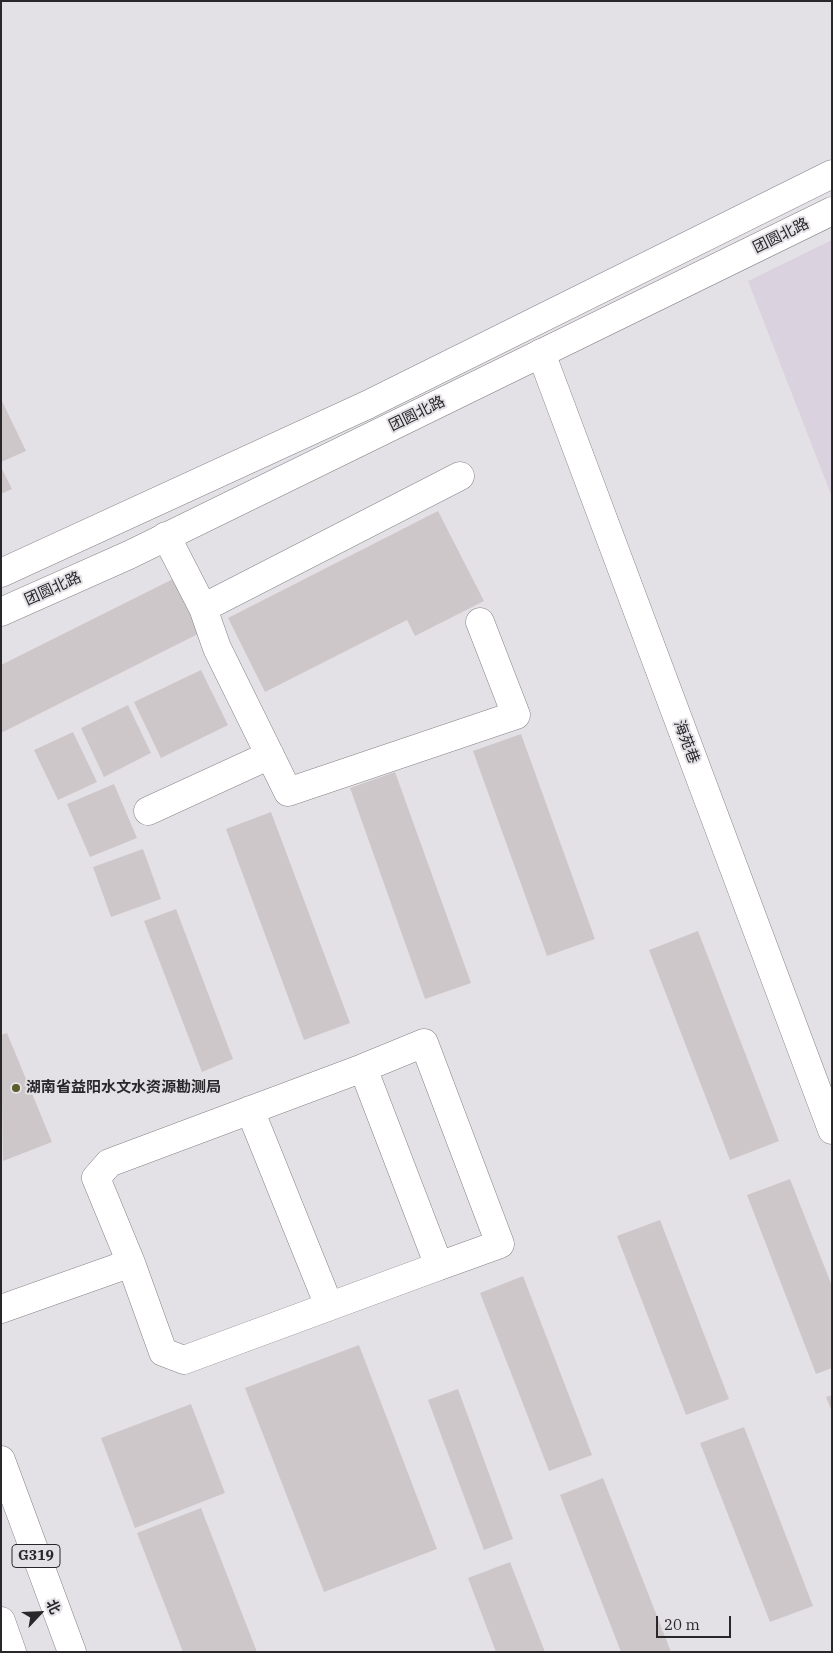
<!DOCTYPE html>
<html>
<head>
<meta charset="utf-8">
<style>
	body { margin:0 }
	#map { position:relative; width:833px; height:1653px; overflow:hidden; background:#e4e1e6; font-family:"IBM Plex Serif","Noto Sans SC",serif }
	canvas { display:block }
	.frame { position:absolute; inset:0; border:2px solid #292729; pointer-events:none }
	.north { position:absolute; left:15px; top:1588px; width:50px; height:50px; -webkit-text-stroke:4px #e4e1e6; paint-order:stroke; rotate:65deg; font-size:14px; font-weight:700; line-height:20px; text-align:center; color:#292729 }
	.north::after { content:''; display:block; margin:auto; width:18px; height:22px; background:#292729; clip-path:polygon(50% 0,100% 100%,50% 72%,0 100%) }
	.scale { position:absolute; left:656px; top:1616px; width:75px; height:22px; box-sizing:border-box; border:2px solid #292729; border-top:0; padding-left:6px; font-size:15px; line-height:18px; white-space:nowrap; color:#292729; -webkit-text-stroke:4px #e4e1e6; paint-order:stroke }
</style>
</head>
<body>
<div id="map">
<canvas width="833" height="1653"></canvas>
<div class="frame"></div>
<div class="north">北</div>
<div class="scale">20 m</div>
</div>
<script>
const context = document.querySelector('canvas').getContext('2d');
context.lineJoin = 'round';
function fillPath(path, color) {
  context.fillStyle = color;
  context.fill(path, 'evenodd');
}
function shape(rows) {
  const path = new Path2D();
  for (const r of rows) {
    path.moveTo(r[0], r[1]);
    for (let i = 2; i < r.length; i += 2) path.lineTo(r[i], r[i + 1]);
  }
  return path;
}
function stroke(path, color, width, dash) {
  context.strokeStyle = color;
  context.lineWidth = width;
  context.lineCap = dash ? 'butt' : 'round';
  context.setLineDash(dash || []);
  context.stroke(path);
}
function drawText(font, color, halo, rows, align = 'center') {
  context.font = font + ' "IBM Plex Serif","Noto Sans SC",serif';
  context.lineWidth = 4;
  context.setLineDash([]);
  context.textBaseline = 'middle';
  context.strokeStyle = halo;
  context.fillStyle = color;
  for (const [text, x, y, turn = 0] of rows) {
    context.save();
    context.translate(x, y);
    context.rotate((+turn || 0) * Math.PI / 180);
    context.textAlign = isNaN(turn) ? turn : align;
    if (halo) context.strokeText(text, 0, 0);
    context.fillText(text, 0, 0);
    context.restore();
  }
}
fillPath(shape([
	[832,240,832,497,748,281]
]), '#dad2de');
fillPath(shape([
	[1,399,26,451,1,462],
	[1,467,12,489,1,494],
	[438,511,484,601,415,636,407,620,265,692,228,618],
	[175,578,202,632,1,733,1,665],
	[201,670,228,725,161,758,134,702],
	[128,705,151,753,104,777,81,728],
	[73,732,97,782,58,800,34,750],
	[521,734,595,939,547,956,473,751],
	[395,772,471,983,425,999,350,788],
	[114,784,137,838,90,857,67,804],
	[271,812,350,1023,304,1040,226,829],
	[143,849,161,899,111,917,93,867],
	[176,909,233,1059,202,1072,144,921],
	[698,931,779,1141,730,1160,649,950],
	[7,1033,52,1142,3,1161,1,1035],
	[790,1179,832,1286,832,1368,816,1374,747,1195],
	[660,1220,729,1399,686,1415,617,1236],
	[523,1276,592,1455,549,1471,480,1293],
	[359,1345,437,1549,324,1592,245,1388],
	[458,1389,513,1539,484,1550,428,1400],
	[832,1395,832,1412,826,1397],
	[191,1404,225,1493,135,1528,101,1438],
	[744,1427,813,1606,770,1622,700,1443],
	[603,1478,671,1652,621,1652,560,1495],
	[201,1508,257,1652,183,1652,137,1533],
	[510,1562,545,1652,496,1652,468,1578]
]), '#cdc7ca');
const minor = shape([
	[541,353,832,1130],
	[166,536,203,608,217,648,288,792,516,715,480,622],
	[203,608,460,476],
	[148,811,270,755],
	[363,1068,439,1266,184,1360,163,1352,131,1263,96,1178,109,1163,363,1068],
	[363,1068,424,1043,500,1244,439,1266],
	[250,1110,329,1306],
	[1,1309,131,1263]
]);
const major = shape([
	[1,573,367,405,832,174],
	[1,612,129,555,832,211],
	[1,1460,72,1652],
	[1,1621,12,1652]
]);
stroke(minor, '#858287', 29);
stroke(major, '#858287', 29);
stroke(minor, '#fff', 28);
stroke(major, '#fff', 28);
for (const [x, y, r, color] of [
	[16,1088,5,"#5a5d2a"]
]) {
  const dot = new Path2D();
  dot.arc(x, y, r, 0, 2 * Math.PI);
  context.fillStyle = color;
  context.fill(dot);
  stroke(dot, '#e4e1e6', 2);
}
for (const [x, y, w] of [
	[36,1556,48]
]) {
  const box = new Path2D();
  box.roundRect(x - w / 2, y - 11.5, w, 23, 4);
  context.fillStyle = '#e4e1e6';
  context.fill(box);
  stroke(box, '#292729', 1);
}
drawText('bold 14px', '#292729', null, [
	["G319",36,1556]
]);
drawText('15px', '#292729', '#e4e1e6', [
	["团圆北路",781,236,-26],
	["团圆北路",417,414,-26],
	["团圆北路",53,589,-24],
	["海苑巷",686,742,69]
]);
drawText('bold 15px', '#292729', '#e4e1e6', [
	["湖南省益阳水文水资源勘测局",26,1088]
], 'left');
</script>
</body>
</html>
